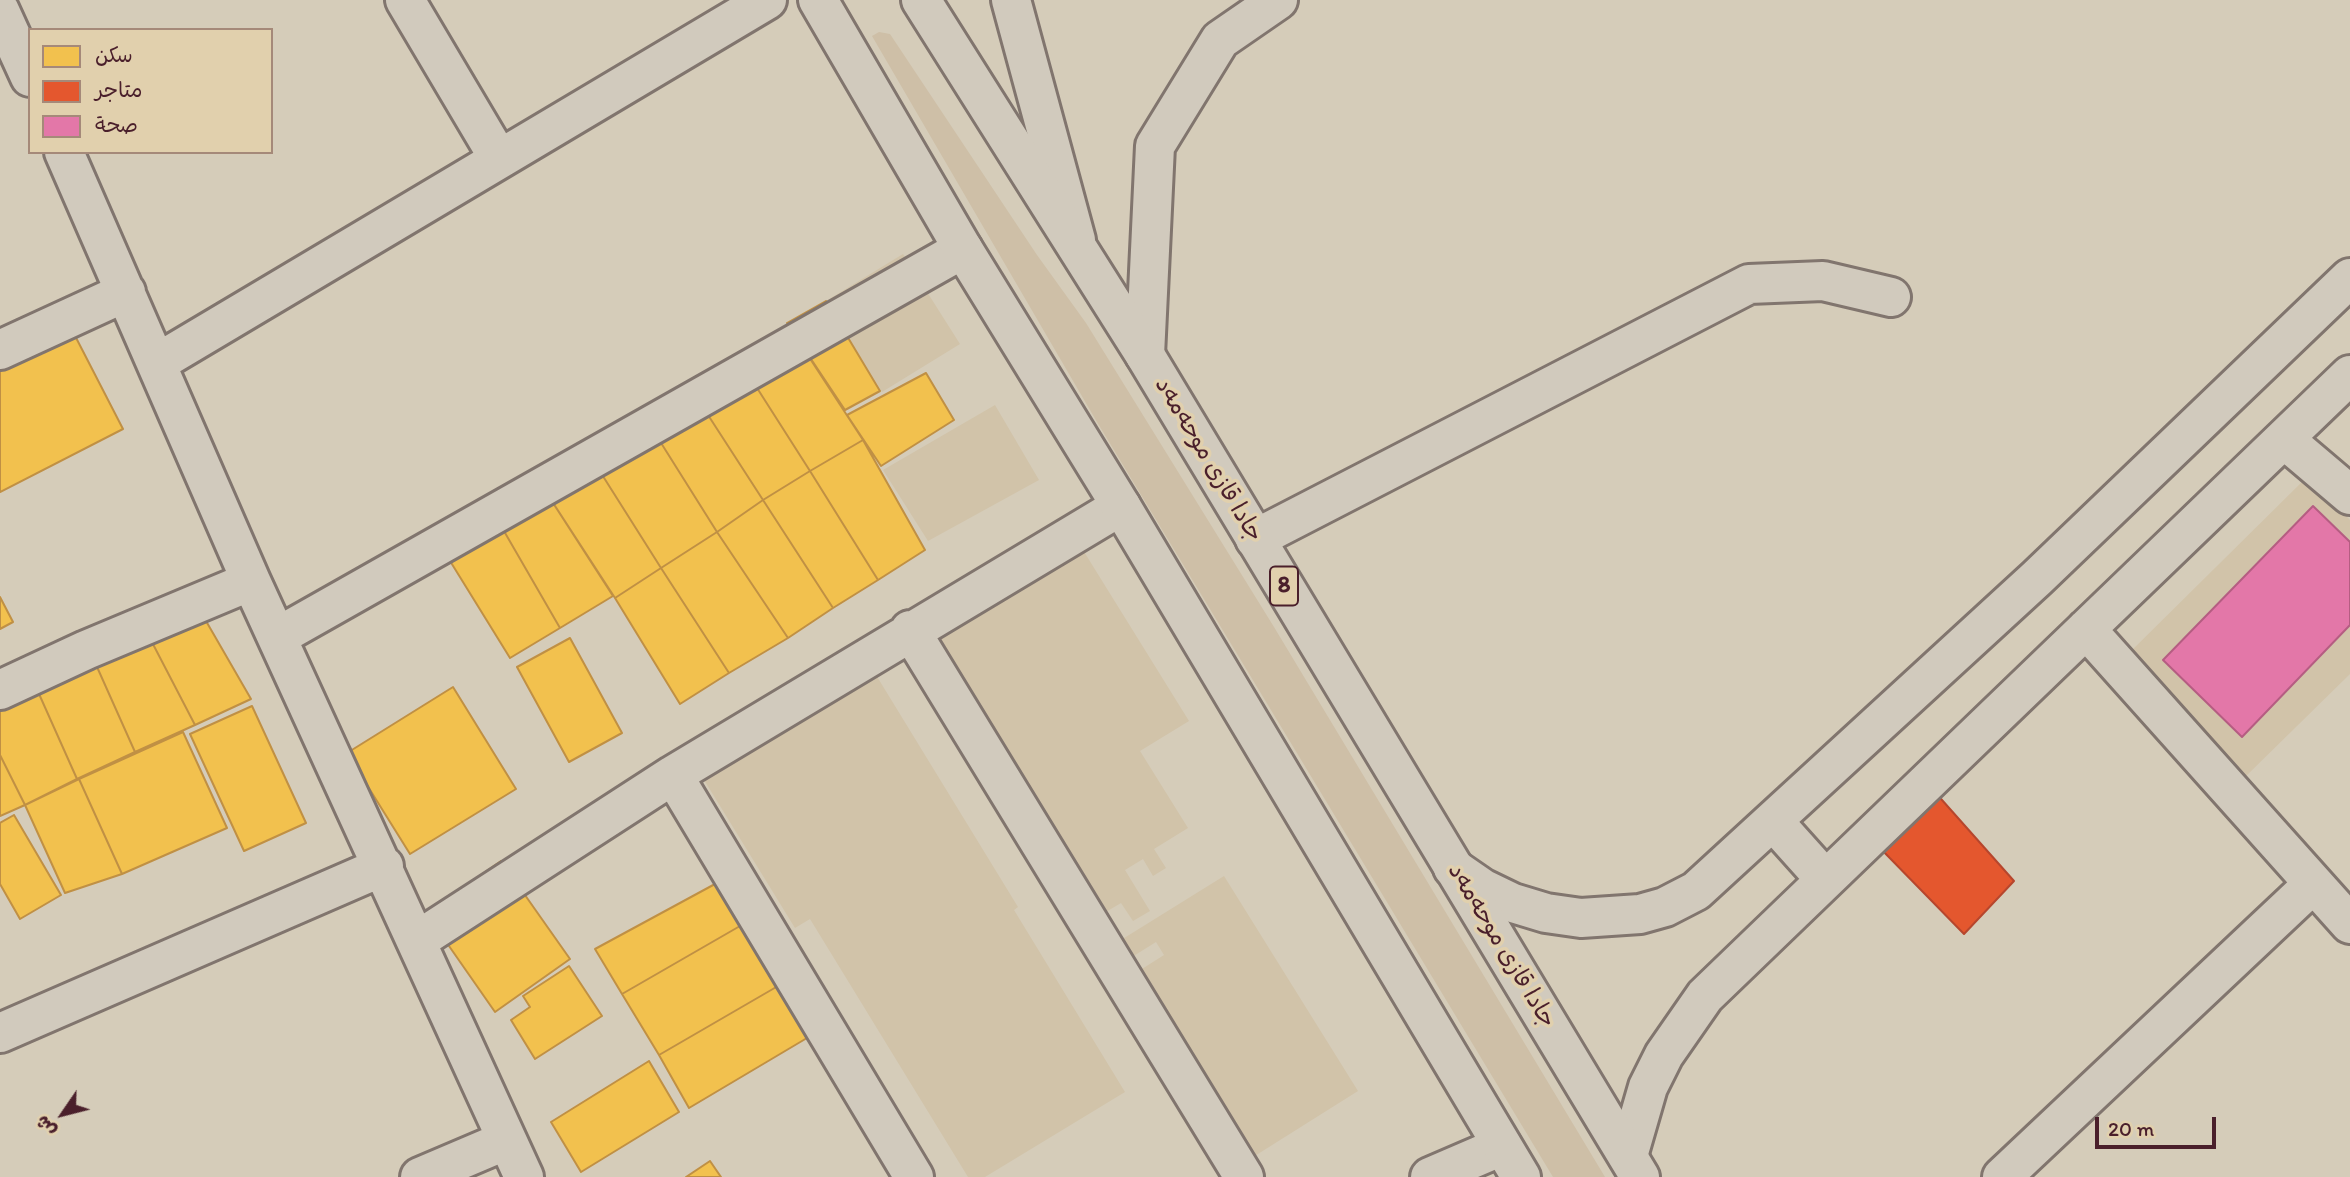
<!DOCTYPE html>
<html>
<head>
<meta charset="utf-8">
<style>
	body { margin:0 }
	#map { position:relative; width:2350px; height:1177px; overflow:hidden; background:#d5ccb9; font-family:Itim,"Playpen Sans Arabic",sans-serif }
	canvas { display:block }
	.legend { position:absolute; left:28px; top:28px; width:245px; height:126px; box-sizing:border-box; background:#e1d0ad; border:2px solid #a58979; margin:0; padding:9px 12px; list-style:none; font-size:21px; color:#4a1f2b }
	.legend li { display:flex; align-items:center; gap:14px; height:35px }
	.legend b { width:35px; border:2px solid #a58979 }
	.north { position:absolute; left:28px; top:1079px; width:70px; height:70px; -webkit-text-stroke:5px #e1d0ad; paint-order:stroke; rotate:235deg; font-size:19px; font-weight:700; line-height:28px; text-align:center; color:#4a1f2b }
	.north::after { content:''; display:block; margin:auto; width:24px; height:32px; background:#4a1f2b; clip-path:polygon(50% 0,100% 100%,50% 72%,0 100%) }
	.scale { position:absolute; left:2095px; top:1117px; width:121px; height:32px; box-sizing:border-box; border:4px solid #4a1f2b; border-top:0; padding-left:9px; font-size:21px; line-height:24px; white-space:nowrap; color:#4a1f2b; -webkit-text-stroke:5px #e1d0ad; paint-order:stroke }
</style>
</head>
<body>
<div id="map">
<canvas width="2350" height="1177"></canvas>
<ul class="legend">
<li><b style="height:19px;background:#f2c14e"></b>سكن</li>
<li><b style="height:19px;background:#e4572e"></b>متاجر</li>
<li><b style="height:19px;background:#e377a8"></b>صحة</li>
</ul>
<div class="north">ش</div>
<div class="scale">20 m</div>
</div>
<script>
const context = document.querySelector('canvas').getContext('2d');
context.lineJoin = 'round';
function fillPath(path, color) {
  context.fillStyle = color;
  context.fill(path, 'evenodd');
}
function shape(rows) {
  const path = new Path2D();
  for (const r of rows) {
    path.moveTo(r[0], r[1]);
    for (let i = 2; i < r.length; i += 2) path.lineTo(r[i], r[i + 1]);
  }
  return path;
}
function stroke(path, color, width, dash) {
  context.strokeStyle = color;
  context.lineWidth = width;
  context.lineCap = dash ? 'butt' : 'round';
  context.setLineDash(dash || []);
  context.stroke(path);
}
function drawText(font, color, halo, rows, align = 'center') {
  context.font = font + ' Itim,"Playpen Sans Arabic",sans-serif';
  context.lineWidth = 7;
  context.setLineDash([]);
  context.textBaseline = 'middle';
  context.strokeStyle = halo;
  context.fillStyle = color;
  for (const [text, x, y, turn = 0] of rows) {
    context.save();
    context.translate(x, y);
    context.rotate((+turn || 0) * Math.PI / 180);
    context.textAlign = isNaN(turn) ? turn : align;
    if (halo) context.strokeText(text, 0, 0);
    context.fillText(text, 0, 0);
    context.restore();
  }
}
fillPath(shape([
	[903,254,960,344,882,392,826,301],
	[995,405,1039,480,928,541,883,470],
	[2308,476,2350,520,2350,674,2243,779,2124,658],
	[1073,534,1189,721,1140,751,1188,828,1154,849,1166,868,1153,876,1143,859,1125,870,1150,911,1133,921,1121,903,1099,916,920,628],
	[865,657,1018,907,1014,910,1125,1092,985,1177,968,1177,810,919,795,928,693,762],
	[1224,876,1358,1091,1242,1164,1134,974,1164,955,1156,942,1132,957,1121,940]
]), '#d1c3a9');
fillPath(shape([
	[879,32,890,34,1037,255,1086,323,1274,627,1605,1177,1553,1177,1097,422,872,36]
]), '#cebfa7');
const homes = shape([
	[826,301,880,391,845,410,787,323,826,301],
	[71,328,123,429,0,492,0,371,71,328],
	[794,334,863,440,810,471,743,366,794,334],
	[743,366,810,471,763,500,697,398,743,366],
	[926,373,954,420,881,466,847,415,926,373],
	[697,398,763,500,717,532,651,427,697,398],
	[651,427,717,532,661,568,594,462,651,427],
	[863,440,925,550,878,580,810,471,863,440],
	[594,462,661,568,615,598,544,489,594,462],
	[810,471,878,580,833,608,763,500,810,471],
	[544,489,613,596,560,628,497,519,544,489],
	[763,500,833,608,788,638,717,532,763,500],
	[497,519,560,628,510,658,442,548,497,519],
	[717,532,788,638,729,673,661,568,717,532],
	[661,568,729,673,680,704,615,598,661,568],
	[191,595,251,699,195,725,142,623,191,595],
	[0,597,13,622,0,629,0,597],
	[142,623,195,725,135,752,89,649,142,623],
	[570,638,622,733,569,762,517,667,570,638],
	[89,649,135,752,77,779,31,676,89,649],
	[31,676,77,779,25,805,0,755,0,689,31,676],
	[453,687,516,789,410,854,347,753,453,687],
	[252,706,306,823,244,851,190,734,252,706],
	[183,732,227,828,122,874,79,779,183,732],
	[0,755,25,805,0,816,0,755],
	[79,779,122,874,65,893,25,805,79,779],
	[14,815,61,895,20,919,0,884,0,823,14,815],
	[501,861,570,959,495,1012,426,913,501,861],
	[715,884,740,926,622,994,595,949,715,884],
	[740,926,778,986,659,1055,622,994,740,926],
	[569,966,602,1016,535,1059,511,1020,530,1007,523,996,569,966],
	[778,986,807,1038,689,1108,659,1055,778,986],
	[649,1061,679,1112,581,1172,551,1122,649,1061],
	[710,1161,721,1177,686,1177,710,1161]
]);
fillPath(homes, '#f2c14e');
stroke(homes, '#c09044', 2);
const shops = shape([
	[1934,791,2014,881,1964,934,1879,847,1934,791]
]);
fillPath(shops, '#e4572e');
stroke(shops, '#b6462d', 2);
const health = shape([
	[2313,506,2350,542,2350,625,2242,737,2163,660,2313,506]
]);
fillPath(health, '#e377a8');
stroke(health, '#b55d82', 2);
const minor = shape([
	[405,0,498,157],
	[1011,0,1076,240],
	[0,11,30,77],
	[64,152,251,581,524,1177],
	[0,350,126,292],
	[1145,355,1155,146,1220,40,1278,0],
	[157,363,767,0],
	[2284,439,2350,495],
	[1255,539,1749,284,1823,281,1891,297],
	[2086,629,2350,924],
	[910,630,1244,1177],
	[277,637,963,249],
	[0,690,86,650,251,581],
	[673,775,914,1177],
	[1773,821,1825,879],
	[1453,868,1482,888,1513,903,1546,913,1581,918,1640,914,1665,907,1696,891,2037,578,2350,278],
	[418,940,673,775,1121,506],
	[0,1033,384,866],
	[1628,1156,1648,1087,1664,1055,1705,996,2350,375],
	[420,1177,507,1140],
	[1430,1177,1502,1146],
	[2002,1177,2312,885]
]);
const major = shape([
	[818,0,963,249,1121,506,1521,1177],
	[921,0,1145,355,1640,1177]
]);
stroke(minor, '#81756e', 44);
stroke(major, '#81756e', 44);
stroke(minor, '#d1cabd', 38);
stroke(major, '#d1cabd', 38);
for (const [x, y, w] of [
	[1284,586,28]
]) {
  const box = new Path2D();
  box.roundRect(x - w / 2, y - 19.5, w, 39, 5);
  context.fillStyle = '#e1d0ad';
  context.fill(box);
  stroke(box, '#4a1f2b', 2);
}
drawText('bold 23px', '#4a1f2b', null, [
	["8",1284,586]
]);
drawText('24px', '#4a1f2b', '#e1d0ad', [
	["جادا قازی موحەمەد",1208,460,59],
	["جادا قازی موحەمەد",1501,946,59]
]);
</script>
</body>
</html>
